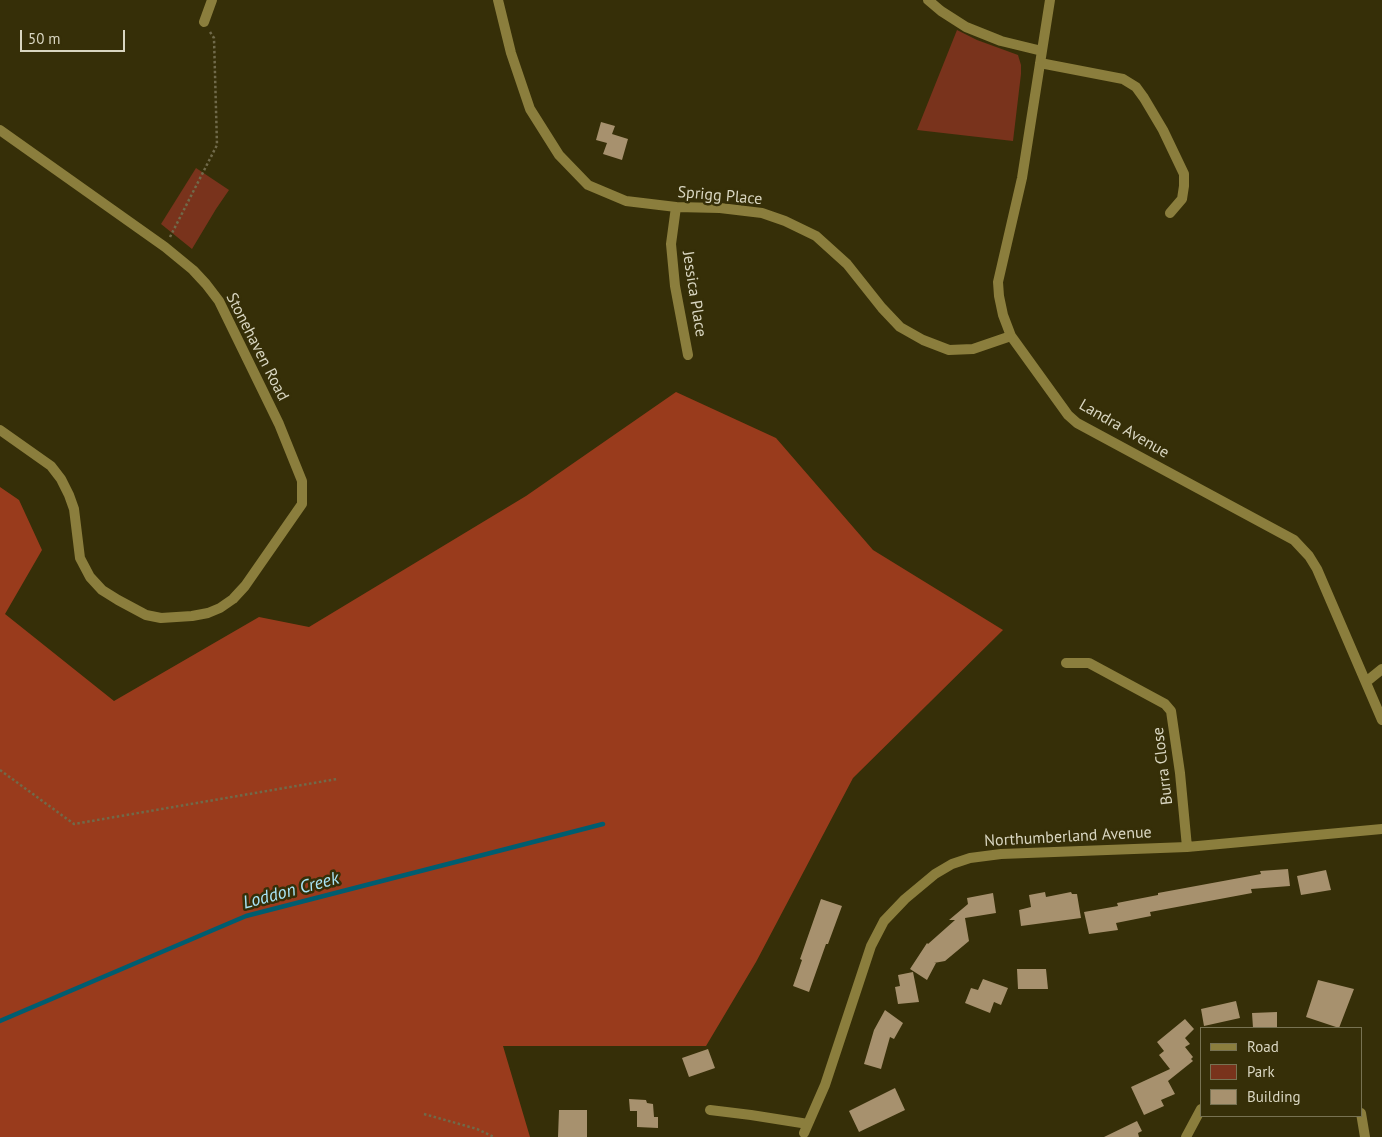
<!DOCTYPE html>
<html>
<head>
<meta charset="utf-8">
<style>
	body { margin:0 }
	#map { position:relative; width:1382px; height:1137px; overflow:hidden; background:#362f08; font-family:"PT Sans",sans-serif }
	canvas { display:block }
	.legend { position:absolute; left:1200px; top:1027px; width:162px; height:90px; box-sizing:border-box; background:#362f08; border:1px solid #777252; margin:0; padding:6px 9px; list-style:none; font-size:15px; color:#d9d6c1 }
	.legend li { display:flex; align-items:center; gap:10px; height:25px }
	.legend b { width:25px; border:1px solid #777252 }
	.scale { position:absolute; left:20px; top:30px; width:105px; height:22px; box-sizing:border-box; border:2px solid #d9d6c1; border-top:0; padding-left:6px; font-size:15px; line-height:18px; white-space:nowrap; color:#d9d6c1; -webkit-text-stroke:4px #362f08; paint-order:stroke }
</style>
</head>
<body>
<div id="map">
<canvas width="1382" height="1137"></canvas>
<ul class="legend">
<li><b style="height:6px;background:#8b7e3d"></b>Road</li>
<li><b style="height:14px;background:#79331c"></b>Park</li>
<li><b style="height:14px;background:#a7916e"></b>Building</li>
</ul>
<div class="scale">50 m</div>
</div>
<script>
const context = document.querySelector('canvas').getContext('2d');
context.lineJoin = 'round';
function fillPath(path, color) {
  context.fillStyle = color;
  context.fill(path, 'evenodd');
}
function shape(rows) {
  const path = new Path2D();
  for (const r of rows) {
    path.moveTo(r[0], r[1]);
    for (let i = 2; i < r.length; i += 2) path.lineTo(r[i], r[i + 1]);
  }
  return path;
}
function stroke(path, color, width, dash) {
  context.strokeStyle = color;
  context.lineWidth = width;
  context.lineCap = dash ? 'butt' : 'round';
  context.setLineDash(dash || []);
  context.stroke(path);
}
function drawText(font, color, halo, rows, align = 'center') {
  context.font = font + ' "PT Sans",sans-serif';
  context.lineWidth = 5;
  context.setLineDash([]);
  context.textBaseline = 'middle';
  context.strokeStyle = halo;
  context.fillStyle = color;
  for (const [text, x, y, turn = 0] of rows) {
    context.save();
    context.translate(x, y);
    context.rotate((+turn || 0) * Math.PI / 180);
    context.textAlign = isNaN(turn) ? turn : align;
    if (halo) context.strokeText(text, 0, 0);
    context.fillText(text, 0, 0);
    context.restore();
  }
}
fillPath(shape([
	[957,30,977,40,1018,55,1021,65,1021,74,1013,141,917,130],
	[196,168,229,190,216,209,192,249,161,224]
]), '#79331c');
fillPath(shape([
	[676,392,776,438,873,550,1003,630,853,778,756,962,706,1046,503,1046,530,1137,0,1137,0,487,19,500,42,550,5,614,114,701,259,617,309,627,526,496]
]), '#993b1c');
stroke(shape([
	[0,1021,246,916,603,824]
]), '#005d70', 4.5);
fillPath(shape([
	[601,122,615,126,612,134,628,139,622,160,603,154,607,143,596,140],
	[1288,869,1290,886,1251,889,1252,893,1150,912,1151,916,1116,923,1118,930,1089,934,1084,912,1118,906,1117,903,1158,895,1158,893,1261,874,1260,871],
	[1326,870,1331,890,1301,895,1297,876],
	[1045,892,1046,897,1071,892,1072,894,1077,894,1081,918,1021,926,1019,910,1031,907,1029,895],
	[993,893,996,913,965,918,969,941,945,961,934,963,936,963,927,980,910,969,927,943,928,944,955,920,949,920,968,904,967,898],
	[821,899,842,906,828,944,826,944,809,992,793,986,802,960,800,959],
	[1017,969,1046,969,1048,989,1018,989],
	[913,972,919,1002,898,1004,895,987,900,986,898,975],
	[983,979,1008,988,1001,1005,994,1002,990,1013,965,1003,971,988,978,990],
	[1318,980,1354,989,1339,1028,1306,1017],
	[1236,1001,1240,1018,1204,1026,1201,1009],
	[885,1010,903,1023,894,1039,890,1037,881,1069,864,1064,874,1030],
	[1277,1012,1277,1028,1253,1028,1252,1013],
	[1185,1019,1194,1029,1185,1038,1190,1044,1185,1047,1193,1057,1191,1059,1193,1061,1168,1081,1175,1094,1161,1100,1164,1106,1144,1115,1131,1087,1170,1069,1159,1055,1164,1051,1157,1042],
	[708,1049,715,1068,689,1077,682,1058],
	[895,1088,905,1110,859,1132,849,1111],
	[629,1099,646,1100,647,1103,653,1104,654,1117,658,1117,658,1128,637,1127,637,1111,630,1111],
	[559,1110,587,1110,587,1137,558,1137],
	[1137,1121,1142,1131,1138,1133,1139,1137,1104,1137]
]), '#a7916e');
stroke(shape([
	[170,237,217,145,214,38,210,32],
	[0,770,74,824,337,779],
	[424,1114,477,1129,494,1137]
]), '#706a4a', 2.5, [2.5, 2.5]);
stroke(shape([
	[498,0,511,53,530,109,559,155,588,185,626,201,676,207,720,208,762,213,785,221,816,236,847,264,882,308,900,327,923,340,949,350,973,349,1011,336],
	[928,0,941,11,966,27,1001,41,1042,51],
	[1050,0,1022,178,998,282,999,296,1003,315,1011,336,1068,415,1077,423,1294,540,1309,556,1317,569,1382,720],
	[204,22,212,0],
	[1040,63,1123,79,1136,87,1144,98,1163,130,1184,174,1184,186,1182,199,1170,213],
	[0,130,165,247,193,270,206,284,219,301,279,424,302,481,302,504,245,586,233,599,220,608,208,613,192,616,161,618,146,615,118,600,102,590,90,577,80,558,74,509,69,495,61,479,51,466,0,430],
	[676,207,671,244,675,286,688,355],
	[1066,663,1089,663,1165,704,1171,711,1180,773,1187,847],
	[1366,682,1382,669],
	[710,1110,751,1115,808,1124],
	[1361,1113,1365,1137],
	[804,1133,825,1085,871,946,884,921,905,899,935,874,952,864,970,858,1001,854,1187,847,1382,829],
	[1186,1137,1201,1109]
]), '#8b7e3d', 10);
drawText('16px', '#d9d6c1', '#362f08', [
	["Sprigg Place",720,196,5],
	["Jessica Place",694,294,81],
	["Stonehaven Road",257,347,63],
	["Landra Avenue",1124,429,30],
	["Burra Close",1163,766,-97],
	["Northumberland Avenue",1068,837,-3]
]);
drawText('italic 18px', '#a9e5f7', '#362f08', [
	["Loddon Creek",291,891,-15]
]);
</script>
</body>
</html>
